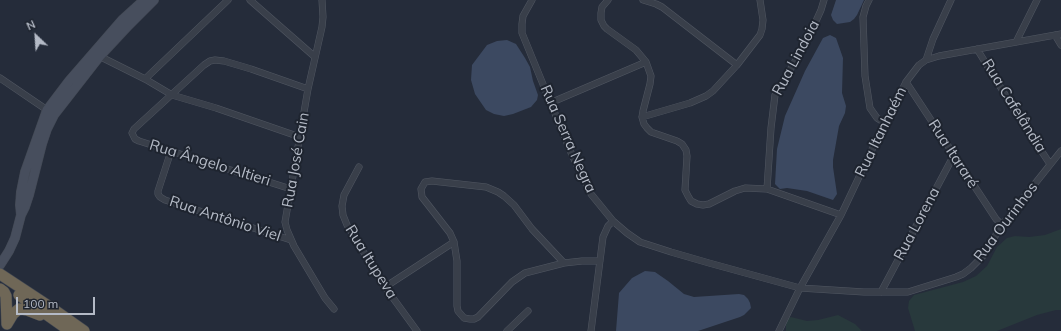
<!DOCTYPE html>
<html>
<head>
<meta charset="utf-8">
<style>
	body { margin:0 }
	#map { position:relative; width:1061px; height:331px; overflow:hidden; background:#252c3a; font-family:Mulish,sans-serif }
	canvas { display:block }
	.north { position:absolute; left:16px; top:16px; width:40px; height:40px; -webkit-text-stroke:3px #1e242f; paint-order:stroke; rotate:335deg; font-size:11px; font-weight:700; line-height:16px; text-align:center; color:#b4bac6 }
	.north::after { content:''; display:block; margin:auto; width:14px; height:18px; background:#b4bac6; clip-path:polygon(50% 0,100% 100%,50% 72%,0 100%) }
	.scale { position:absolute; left:16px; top:297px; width:79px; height:18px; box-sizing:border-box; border:2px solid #b4bac6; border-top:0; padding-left:5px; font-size:12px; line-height:14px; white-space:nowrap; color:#b4bac6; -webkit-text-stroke:3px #1e242f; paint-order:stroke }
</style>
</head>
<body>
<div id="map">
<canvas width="1061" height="331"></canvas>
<div class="north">N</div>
<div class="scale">100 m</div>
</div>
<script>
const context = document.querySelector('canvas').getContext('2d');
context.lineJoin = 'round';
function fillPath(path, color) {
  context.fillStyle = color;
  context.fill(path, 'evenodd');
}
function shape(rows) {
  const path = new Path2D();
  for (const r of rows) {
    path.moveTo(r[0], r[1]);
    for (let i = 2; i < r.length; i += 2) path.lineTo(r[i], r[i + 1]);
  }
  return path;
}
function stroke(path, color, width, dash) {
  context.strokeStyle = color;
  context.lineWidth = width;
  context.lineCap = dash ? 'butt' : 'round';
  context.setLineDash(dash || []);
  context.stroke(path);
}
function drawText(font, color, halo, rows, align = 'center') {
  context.font = font + ' Mulish,sans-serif';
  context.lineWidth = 4;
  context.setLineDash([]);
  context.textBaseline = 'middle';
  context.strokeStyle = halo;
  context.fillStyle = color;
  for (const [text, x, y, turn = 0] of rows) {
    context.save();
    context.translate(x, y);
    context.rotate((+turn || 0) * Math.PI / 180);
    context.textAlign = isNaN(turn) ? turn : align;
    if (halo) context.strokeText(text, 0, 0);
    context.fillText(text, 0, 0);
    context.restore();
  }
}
fillPath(shape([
	[1061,229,1061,310,1056,310,1037,315,997,331,915,331,908,308,909,301,914,295,963,282,976,276,987,266,997,247,1007,238,1015,236,1029,237,1045,235],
	[838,315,855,324,862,331,786,331,786,325,787,319,791,317,807,321,818,320]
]), '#28393c');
fillPath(shape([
	[836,0,864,0,857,15,854,19,850,22,837,24,833,20,831,15],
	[830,35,836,38,843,58,842,93,846,106,845,113,839,126,833,160,833,167,837,194,833,200,807,191,787,188,780,189,775,184,777,149,785,116,805,71,823,38],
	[507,40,516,44,525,58,530,67,533,81,538,95,537,100,531,107,513,114,504,116,494,114,486,110,475,94,471,80,472,65,487,45,497,41],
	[645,271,655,272,668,281,684,294,694,297,739,294,744,295,748,299,750,303,751,308,744,315,740,317,698,331,616,331,619,293,632,278]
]), '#3c4961');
const minor = shape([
	[250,0,315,57],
	[322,0,323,17,322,27,308,89,285,222,287,230,294,246,325,298,334,309],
	[532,0,523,16,522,24,522,33,572,155,591,194,613,221,627,233,640,242,671,252,709,263,800,288,864,292,908,292,956,277,963,274,971,268,983,256,1002,225,1061,151],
	[608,0,602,7,601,13,601,20,604,26,607,29,636,50,646,62,651,76,650,84,643,111,642,117,644,124,647,128,651,132,677,141,682,144,686,150,687,156,685,190,688,196,691,201,697,204,703,205,709,204,735,191,745,188,767,189,841,215],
	[643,0,656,4,662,7,737,65],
	[869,0,866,6,863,17,865,76,870,108,877,118,885,123],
	[1055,35,1061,45],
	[1016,42,1037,0],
	[977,49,1017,114,1050,164],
	[97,55,145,79,172,95,216,108,300,137],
	[926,60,933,39,951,0],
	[0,78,50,112],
	[145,79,228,0],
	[906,82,996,219,1002,225],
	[550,103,646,62],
	[642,117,690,103,706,96,713,91,737,65,760,35,762,29,763,20,760,0],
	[171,151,158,191,158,194,160,197,165,200,291,240],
	[359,167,344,195,342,206,343,215,347,225,385,287,417,331],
	[291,189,139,141,135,139,132,133,134,129,204,65,210,61,215,60,224,61,251,69,308,89],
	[767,189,771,128,775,95,806,43,821,10,824,0],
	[564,263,532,229,514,205,504,196,498,192,486,187,432,181,425,182,421,189,422,197,450,233,454,242,457,261,457,306,458,311,464,318,470,319,474,319,478,317,512,282,525,273,564,263,582,261,600,261],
	[385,287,454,242],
	[881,292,954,155],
	[507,331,528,311],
	[591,331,603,237,608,226,613,221],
	[779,331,800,288,841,215,878,137,906,82,919,65,926,60,939,56,1061,34]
]);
const secondary = shape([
	[21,215,20,205,21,192,25,172,47,110,69,81,122,20,144,0],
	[0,265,9,251,15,238,21,215,25,207,29,195,42,144,47,129,54,115,100,56,127,27,154,0]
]);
const motorway = shape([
	[0,274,50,307,84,331],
	[0,289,4,292,6,296,7,324],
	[19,295,70,331],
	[7,324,13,314,19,309,27,310,40,315]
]);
stroke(minor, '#515762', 7);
stroke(secondary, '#424853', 10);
stroke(motorway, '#414752', 12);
stroke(minor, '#393f4a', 6);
stroke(secondary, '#474e5d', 9);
stroke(motorway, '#6f6757', 11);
drawText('15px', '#b4bac6', '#1e242f', [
	["Rua Lindoia",796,58,-62],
	["Rua Cafelândia",1014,106,58],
	["Rua Itanhaém",881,132,-64],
	["Rua Serra Negra",568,139,66],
	["Rua Itararé",953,154,57],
	["Rua José Cain",296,160,-80],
	["Rua Ângelo Altieri",210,163,17],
	["Rua Antônio Viel",225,219,18],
	["Rua Ourinhos",1006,222,-53],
	["Rua Lorena",917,224,-62],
	["Rua Itupeva",371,262,58]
]);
</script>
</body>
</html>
